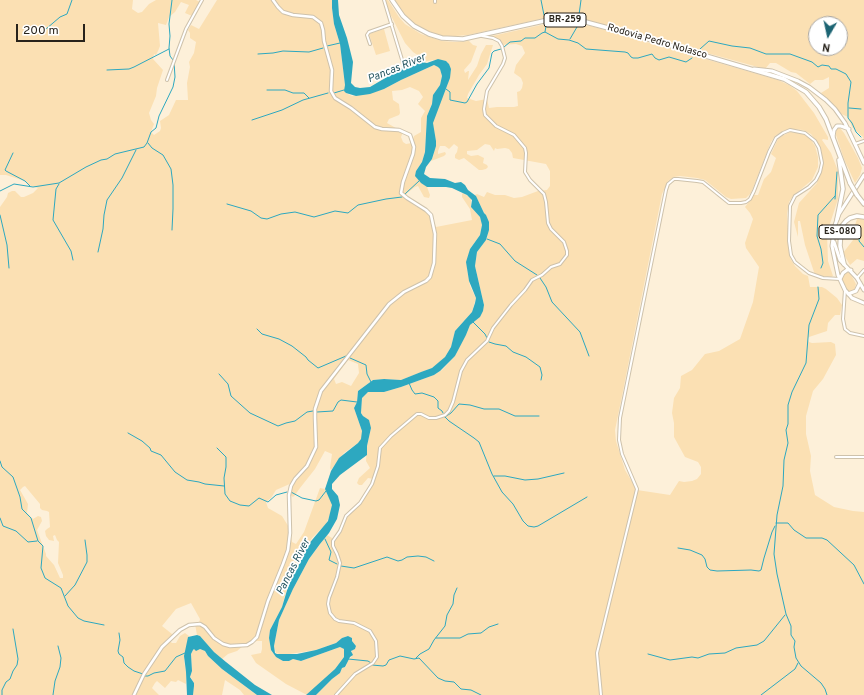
<!DOCTYPE html>
<html>
<head>
<meta charset="utf-8">
<style>
	body { margin:0 }
	#map { position:relative; width:864px; height:695px; overflow:hidden; background:#fdf0d9; font-family:Overpass,sans-serif }
	canvas { display:block }
	.north { position:absolute; left:808px; top:16px; width:40px; height:40px; box-sizing:border-box; background:#fff; border:1px solid #a9a7a4; border-radius:50%; rotate:189deg; font-size:11px; font-weight:700; line-height:16px; text-align:center; color:#28231b }
	.north::after { content:''; display:block; margin:auto; width:14px; height:18px; background:#1c6473; clip-path:polygon(50% 0,100% 100%,50% 72%,0 100%) }
	.scale { position:absolute; left:16px; top:24px; width:69px; height:18px; box-sizing:border-box; border:2px solid #28231b; border-top:0; padding-left:5px; font-size:12px; line-height:14px; white-space:nowrap; color:#28231b; -webkit-text-stroke:3px #fff; paint-order:stroke }
</style>
</head>
<body>
<div id="map">
<canvas width="864" height="695"></canvas>
<div class="north">N</div>
<div class="scale">200 m</div>
</div>
<script>
const context = document.querySelector('canvas').getContext('2d');
context.lineJoin = 'round';
function fillPath(path, color) {
  context.fillStyle = color;
  context.fill(path, 'evenodd');
}
function shape(rows) {
  const path = new Path2D();
  for (const r of rows) {
    path.moveTo(r[0], r[1]);
    for (let i = 2; i < r.length; i += 2) path.lineTo(r[i], r[i + 1]);
  }
  return path;
}
function stroke(path, color, width, dash) {
  context.strokeStyle = color;
  context.lineWidth = width;
  context.lineCap = dash ? 'butt' : 'round';
  context.setLineDash(dash || []);
  context.stroke(path);
}
function drawText(font, color, halo, rows, align = 'center') {
  context.font = font + ' Overpass,sans-serif';
  context.lineWidth = 3.5;
  context.setLineDash([]);
  context.textBaseline = 'middle';
  context.strokeStyle = halo;
  context.fillStyle = color;
  for (const [text, x, y, turn = 0] of rows) {
    context.save();
    context.translate(x, y);
    context.rotate((+turn || 0) * Math.PI / 180);
    context.textAlign = isNaN(turn) ? turn : align;
    if (halo) context.strokeText(text, 0, 0);
    context.fillText(text, 0, 0);
    context.restore();
  }
}
fillPath(shape([
	[0,0,133,0,132,9,138,13,142,12,149,4,156,0,196,0,200,2,192,16,185,13,189,5,181,2,175,12,169,17,166,25,158,23,160,46,158,51,156,55,154,54,153,59,163,70,157,88,156,96,149,113,151,120,154,124,151,132,154,135,160,131,161,128,160,121,169,115,176,100,188,100,187,83,190,67,189,62,194,53,196,42,190,38,190,33,188,30,191,25,199,29,217,0,332,0,332,8,334,24,340,44,346,93,352,96,384,89,401,80,434,65,438,67,440,69,442,76,440,85,434,94,432,104,427,116,425,152,422,162,416,171,417,178,427,187,430,195,429,198,424,197,418,186,415,187,407,193,405,199,417,207,421,206,430,214,436,227,472,220,470,209,462,197,462,194,463,193,471,198,471,207,480,217,482,225,480,235,470,249,467,269,470,286,476,298,472,312,455,331,451,347,445,357,440,362,432,368,401,380,384,379,373,380,358,391,357,402,354,408,362,431,362,439,358,443,344,453,331,470,330,468,332,454,325,451,315,469,300,488,295,495,293,497,290,495,292,483,276,490,271,498,266,502,268,508,282,516,290,529,292,542,296,544,304,532,320,488,325,489,332,503,332,510,326,524,312,538,307,546,287,588,282,607,270,630,269,638,271,650,276,657,283,661,289,661,293,659,301,661,340,647,344,649,344,657,335,669,307,695,286,684,256,663,251,655,261,653,262,649,262,641,257,641,244,645,237,651,228,654,222,659,214,652,200,636,197,635,195,624,199,623,200,619,191,603,176,609,162,626,172,634,172,636,169,640,172,643,176,643,180,636,185,633,189,636,184,660,186,672,186,684,178,680,176,682,171,681,165,688,157,681,155,683,152,688,159,695,0,695,0,207,7,197,8,193,12,191,15,191,21,197,24,197,33,193,38,188,31,186,25,181,6,175,0,175],
	[410,87,419,91,423,97,418,104,425,111,421,118,421,132,414,136,412,143,406,144,403,142,401,137,403,132,387,123,389,119,399,115,400,113,399,104,393,100,392,91,402,90],
	[348,360,358,364,359,373,351,386,342,382,336,384,334,379],
	[25,486,40,504,40,508,42,510,47,511,49,512,50,527,47,529,45,531,46,536,49,540,54,541,53,536,55,535,57,540,59,542,58,563,63,575,63,578,60,578,54,565,46,556,46,554,37,530,42,521,41,517,38,516,33,519,27,513,28,504,20,490,23,487],
	[383,0,388,0,399,17,405,24,421,34,442,41,456,42,469,41,473,45,477,46,471,62,464,70,465,73,468,71,469,71,468,80,477,66,481,54,486,45,493,45,487,64,479,75,468,94,467,98,476,101,487,99,489,108,497,107,514,107,518,106,517,92,520,91,522,88,523,83,521,78,514,73,516,65,525,53,522,46,516,44,501,45,492,36,541,25,555,23,570,23,591,26,778,80,789,85,797,91,814,113,828,137,828,140,823,139,822,140,831,153,838,171,838,199,827,233,828,261,833,276,831,277,815,275,805,245,800,221,798,221,798,237,794,222,799,203,817,183,822,164,821,152,817,142,811,134,803,130,792,129,783,131,775,136,771,142,751,193,746,198,731,199,726,197,705,180,697,178,680,176,674,177,668,181,662,194,621,401,615,430,616,441,625,470,637,490,670,495,679,481,684,482,692,481,697,479,701,474,701,467,698,462,685,457,674,437,674,423,672,413,674,398,680,388,681,376,692,370,705,354,719,351,740,339,753,302,759,267,746,248,745,243,753,219,750,213,745,207,754,195,758,195,764,179,771,172,776,158,771,154,778,139,784,135,790,132,798,133,805,135,810,138,815,146,818,157,818,167,812,180,793,196,789,202,787,214,790,258,795,266,803,274,808,276,810,287,822,287,826,289,837,298,842,305,840,315,835,315,828,323,827,331,809,337,808,339,809,342,812,343,831,342,835,344,836,355,823,379,813,391,806,416,806,434,811,456,810,471,815,495,834,507,853,511,864,512,864,695,316,695,332,679,340,673,342,668,346,667,347,662,352,656,352,650,355,649,356,646,352,641,352,638,348,636,342,638,336,643,316,650,283,655,276,653,274,646,279,620,293,589,309,559,327,535,332,538,334,543,341,533,347,517,360,504,374,479,368,478,362,485,359,485,357,483,359,478,370,468,366,461,367,446,371,428,361,413,362,398,368,392,384,392,401,387,434,375,442,370,455,356,463,339,466,335,470,325,480,317,484,305,475,266,477,252,487,238,489,222,475,195,477,194,484,197,487,192,495,195,505,195,514,198,522,197,538,191,547,190,550,186,550,171,546,164,513,158,512,153,509,149,505,148,497,149,495,148,494,151,490,145,485,144,477,150,467,151,467,154,471,156,478,155,484,158,483,163,487,165,488,167,486,169,482,170,479,170,464,158,459,160,455,158,455,155,457,152,458,147,454,144,449,149,445,146,440,146,438,151,438,154,445,152,446,154,444,156,431,161,433,157,436,141,433,125,433,120,447,86,451,69,447,62,433,60,423,62,422,58,413,52,405,43],
	[393,0,864,0,864,142,863,137,852,127,848,117,839,113,821,93,829,88,829,77,823,80,815,80,810,84,796,73,791,72,776,63,770,63,765,69,591,21,573,17,559,17,541,19,468,35,444,37,422,30,407,19],
	[816,24,840,24,840,48,816,48],
	[384,29,390,51,376,55,369,34],
	[838,128,840,128,844,133,858,158,862,168,860,175,855,183,844,159,835,132],
	[858,216,864,218,864,261,857,259,850,265,843,253,853,240,854,228],
	[846,272,850,273,856,284,854,291,850,292,846,291,840,277],
	[194,649,200,649,205,651,208,656,222,669,257,695,244,695,240,690,225,680,222,695,193,695,194,683,190,676,192,671,191,654]
]), '#fbe0b3');
fillPath(shape([
	[332,0,338,0,339,15,347,38,353,62,351,83,355,87,360,88,370,87,387,77,395,71,413,64,421,62,427,63,438,59,446,61,449,64,451,69,450,78,433,123,436,141,436,146,432,159,426,167,424,174,430,178,445,179,455,183,461,182,465,185,468,190,476,196,484,213,486,215,489,222,489,230,486,240,477,252,475,266,484,305,483,311,480,317,470,325,466,335,455,356,440,371,434,375,401,387,384,392,368,392,362,398,361,413,363,416,369,420,371,428,367,446,367,455,340,475,332,484,332,489,338,496,340,505,337,519,329,533,320,544,309,559,293,589,279,620,274,646,275,653,277,654,297,654,316,650,336,643,342,638,348,636,352,638,352,641,356,646,355,649,351,651,353,655,350,657,345,667,342,668,340,673,332,679,316,695,306,695,335,669,344,657,344,649,340,647,301,661,293,659,289,661,283,661,276,657,271,650,269,638,270,630,282,607,291,577,297,569,307,546,328,521,332,505,325,489,331,471,339,458,358,443,361,439,362,431,354,408,357,402,358,391,373,380,384,379,401,380,421,372,432,368,445,357,451,347,455,331,472,312,475,303,476,298,469,281,466,262,470,249,480,235,482,225,480,217,471,207,472,200,467,195,452,188,446,187,427,187,421,183,415,176,416,171,422,162,425,152,427,116,432,104,433,95,440,85,442,76,440,69,438,67,434,65,401,80,384,89,370,94,356,96,346,93,344,91,345,85,340,44,334,24,332,8],
	[197,635,200,636,214,652,226,662,255,685,272,695,257,695,222,669,208,656,205,651,200,649,196,651,194,649,193,650,191,654,192,671,190,677,194,683,194,686,193,695,187,695,186,672,184,656,188,637]
]), '#2da8c0');
stroke(shape([
	[172,0,169,24,170,36,169,48,170,56,173,60],
	[541,0,544,15],
	[579,15,581,0],
	[46,29,60,17,67,14,72,0],
	[545,32,546,26],
	[570,39,577,27],
	[327,46,340,43],
	[504,47,510,42,521,41,525,38,535,38,542,33,545,32,558,39,569,40,578,43,586,49,625,52,628,53,631,57,633,58,638,58,652,54,655,58,659,60,669,57,686,62,692,58],
	[700,49,709,41,732,46,750,48,766,54,790,54,812,62,818,67,822,65,829,66,831,69,836,69,846,74,851,82,848,103,848,118,852,123,856,132,861,137],
	[258,54,273,53,283,51,309,52,323,48],
	[107,70,129,69,134,67,169,49],
	[446,89,450,92,450,100,465,103,467,102,477,84,489,68,492,53,494,51,501,49],
	[267,90,285,90,293,93,304,93,309,98],
	[334,93,344,90],
	[849,108,861,109],
	[252,120,282,110,303,100,328,93],
	[148,143,152,148,163,155,171,169,173,185,173,209,172,230],
	[13,153,5,170,6,171,25,181,30,186],
	[59,184,56,189,53,220,71,251,73,260],
	[0,191,14,184,33,187,59,183,86,167,101,160,107,159,115,154,144,147,147,143,151,132,156,128,159,116,173,87,175,77,174,62],
	[405,194,419,181],
	[835,199,837,172],
	[227,204,251,211,261,218,267,219,281,214,295,212,314,217,335,211,348,213,358,205,386,199,402,197],
	[0,215,7,245,9,268],
	[859,228,860,232,859,241,864,247],
	[487,239,500,244,515,261,537,275],
	[98,252,103,229,104,215,107,200,122,178,136,150],
	[821,268,823,263,821,249,817,236,818,215,835,196],
	[540,278,546,287,552,302,580,332,589,356],
	[818,287,819,299,809,325,806,363,792,392,788,405,788,424,786,430,788,443,784,460,783,486,777,515,774,554,777,574,786,614,791,626,791,635,795,641,794,647,796,658,801,666,821,683,825,689,827,695],
	[473,322,485,334,487,338],
	[257,329,262,334,279,339,292,346,306,357,308,360,318,368,346,356],
	[489,342,495,344,506,346,513,352,526,357,540,367,542,375,541,380],
	[350,358,366,365,367,374,371,382],
	[219,374,228,384,231,396,250,413,278,426,286,423,295,421,307,412,313,411],
	[409,383,412,390,415,394,422,393,434,397,438,401,438,408,442,411,443,413],
	[317,412,333,411,338,402,341,400,357,402],
	[444,416,449,421,474,438,479,442,492,474,502,492,513,504,523,521,528,526,534,527,538,526,587,497],
	[445,417,451,413,459,404,470,405,484,409,499,409,515,416,539,416],
	[128,433,142,441,150,448,151,451,161,455,175,472,187,480,199,482,205,484,224,486],
	[217,448,226,457,226,467,224,478,225,494,230,501,240,505,249,506,259,498,268,502,276,495,287,492],
	[0,461,2,467,13,477,20,497,22,509,31,518,38,541,43,546,41,568,45,578,61,588,68,606,78,618,84,621,104,625],
	[494,476,505,476,525,480,538,479,564,473],
	[291,492,302,498,316,501,319,500,326,491],
	[0,518,3,526,16,531,28,542,37,541],
	[776,523,788,523,794,530,806,538,822,538,827,540,854,565,864,584],
	[325,539,331,552,329,560,337,564],
	[678,548,690,550,702,555,705,559,707,567,710,570,717,571,751,570,759,571,761,570,764,558,772,532,775,526],
	[341,566,354,568,387,557,398,561,402,560,407,557,418,556,426,557,434,561],
	[65,596,75,585,87,562,87,555,85,540],
	[119,633,120,640,118,651,119,654,123,657,124,663,128,667,134,671,143,674],
	[436,638,460,638,468,634,481,633,489,627,498,624],
	[648,654,670,660,692,657,698,658,709,654,725,653,736,648,757,645,764,641,785,615],
	[416,658,420,654,429,649,434,640,445,626,447,615,453,604,454,595,457,588],
	[348,659,368,661,371,663],
	[372,665,383,666,386,665,389,660,400,656,414,659,419,658,438,678,445,681,454,682,461,689,471,690,481,695],
	[145,676,148,676,154,673,165,671,176,657,185,653],
	[2,695,2,690,6,682,10,679,13,671,17,665,18,659,13,629],
	[53,695,55,681,60,667,61,658,58,646],
	[761,695,795,669,798,663]
]), '#2da8c0', 1);
const minor = shape([
	[384,0,403,63],
	[435,0,435,2],
	[370,44,367,35,369,32,392,24],
	[167,80,186,29,202,0],
	[855,144,864,141],
	[857,278,864,270],
	[845,290,843,319,845,329,850,333,864,336],
	[836,457,864,457],
	[336,695,355,674,373,663,377,657,376,641,370,631,354,623,339,621,335,619,330,613,328,604,329,598,337,577,340,563,337,554,333,546,333,541,340,531,346,516,360,503,372,484,378,466,380,448,391,436,417,414,421,414,429,418,436,418,445,415,449,411,453,402,461,371,467,360,487,341,493,328,511,305,525,290,532,280,542,275,551,267,560,264,567,255,567,251,564,242,551,229,548,223,546,202,544,194,530,180,525,172,526,153,525,148,514,135,496,126,485,115,484,109,487,91,503,64,505,58,502,46,499,41,493,38,482,36],
	[601,695,597,653,637,489,622,454,619,440,620,418,666,190,668,184,674,179,678,179,697,181,703,182,729,203,741,203,746,202,750,199,754,191,769,152,776,138,783,133,790,130,805,133,815,141,819,148,822,163,820,172,816,180,809,187,795,196,790,206,789,241,791,255,795,262,809,273,823,278,840,279]
]);
const tertiary = shape([
	[134,695,144,674,162,647,180,630,189,625,200,624,205,627,214,638,223,644,230,646,247,645,252,642,257,637,268,601,283,564,288,550,290,533,289,495,291,486,295,479,307,466,316,447,315,418,315,409,321,391,389,304,404,292,426,281,430,277,434,263,435,234,431,215,426,210,407,198,401,193,403,182,413,154,414,147,410,135,399,130,382,129,375,127,351,108,335,98,331,91,332,70,324,41,323,30,321,23,313,17,293,15,283,12,278,7,273,0]
]);
const primary = shape([
	[754,69,772,71,798,81,809,87,826,100,835,109,845,123,864,163],
	[833,137,834,130,837,126,841,126,849,129],
	[864,175,839,214,835,225,832,246,838,275,845,290,852,298,864,303],
	[834,242,840,260,857,278,864,290],
	[840,279,843,273,847,270,851,270],
	[848,294,856,291,860,283]
]);
const trunk = shape([
	[392,0,403,16,414,26,429,34,442,38,463,39,548,20,568,19,582,21,638,36,784,79,806,92,819,107,826,119,850,183],
	[857,195,864,204],
	[837,219,843,189,839,160],
	[844,264,840,246,841,227,846,221,850,218,857,216,864,217]
]);
stroke(minor, '#cec2ac', 4);
stroke(tertiary, '#cec2ac', 4.5);
stroke(primary, '#cec2ac', 5);
stroke(trunk, '#cec2ac', 5.5);
stroke(minor, '#fff', 2);
stroke(tertiary, '#fff', 2.5);
stroke(primary, '#fff', 3);
stroke(trunk, '#fff', 3.5);
const trunkBridge = shape([
	[850,183,857,195]
]);
stroke(trunkBridge, '#cec2ac', 5.5, []);
stroke(trunkBridge, '#fff', 3.5);
for (const [x, y, w] of [
	[565,20,42],
	[840,232,42]
]) {
  const box = new Path2D();
  box.roundRect(x - w / 2, y - 7, w, 14, 3);
  context.fillStyle = '#fff';
  context.fill(box);
  stroke(box, '#28231b', 1);
}
drawText('bold 9px', '#28231b', null, [
	["BR-259",565,20],
	["ES-080",840,232]
]);
drawText('10px', '#28231b', '#fff', [
	["Rodovia Pedro Nolasco",657,42,16]
]);
drawText('italic 11px', '#275762', '#fff', [
	["Pancas River",397,69,-22],
	["Pancas River",294,567,-63]
]);
</script>
</body>
</html>
